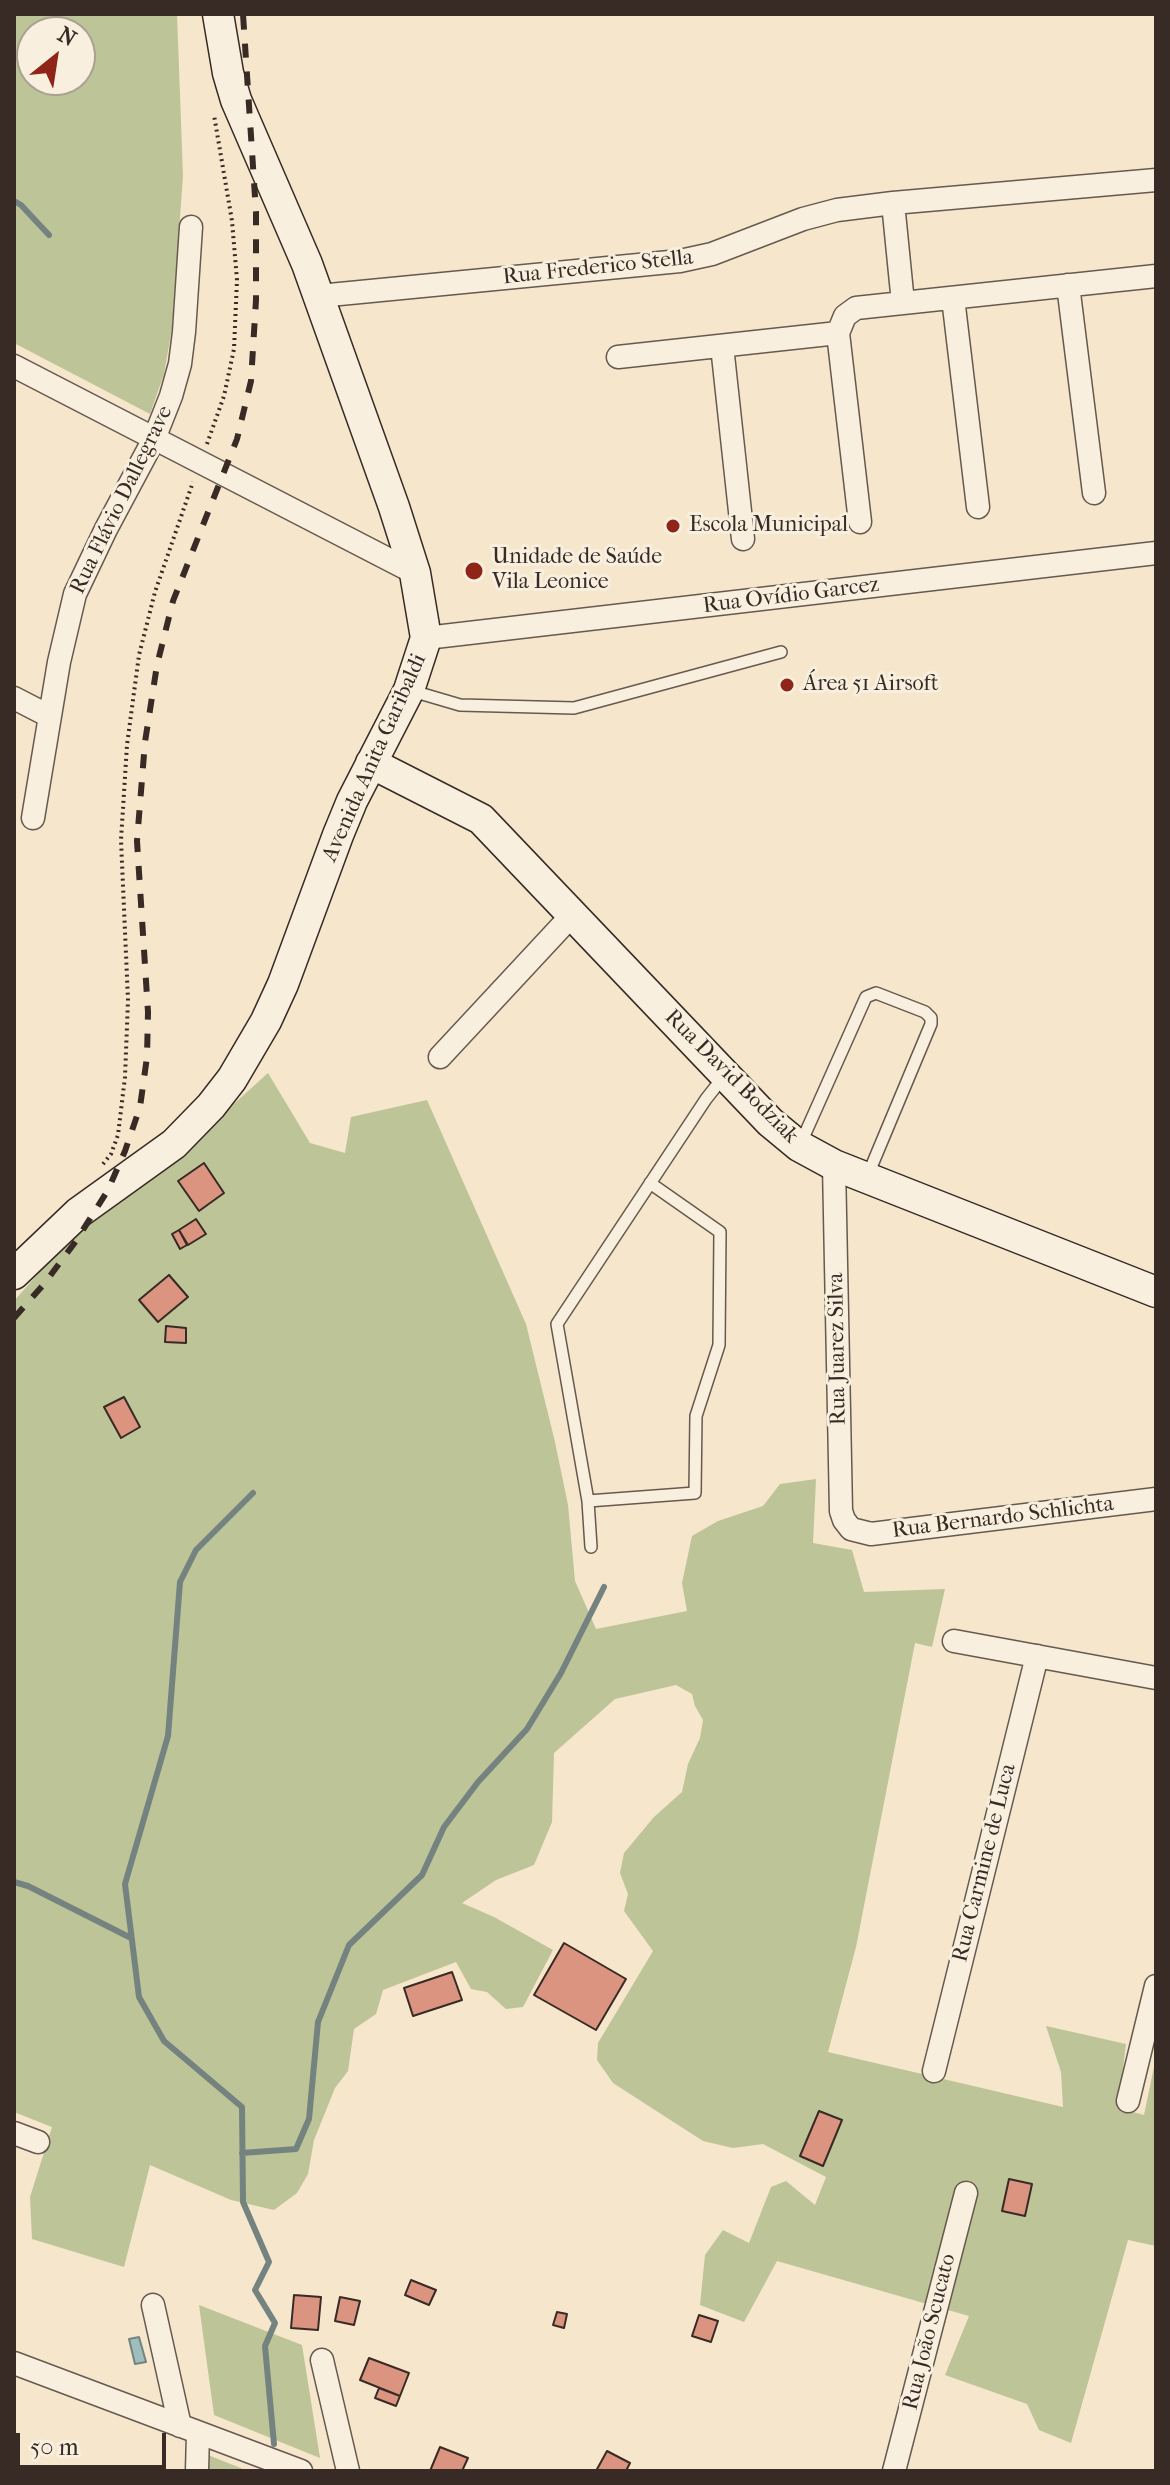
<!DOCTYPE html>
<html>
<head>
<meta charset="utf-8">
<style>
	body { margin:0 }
	#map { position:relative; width:1170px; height:2485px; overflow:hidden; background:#f5e6cc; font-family:"IM FELL French Canon",serif }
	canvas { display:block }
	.frame { position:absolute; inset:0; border:16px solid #382a25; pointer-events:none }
	.north { position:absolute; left:16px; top:16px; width:80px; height:80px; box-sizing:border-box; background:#f8efde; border:2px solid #aba094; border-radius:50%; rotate:30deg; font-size:22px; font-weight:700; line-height:32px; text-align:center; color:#382a25 }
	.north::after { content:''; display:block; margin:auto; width:28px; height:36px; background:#8f2418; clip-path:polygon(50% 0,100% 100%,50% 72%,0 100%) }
	.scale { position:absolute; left:16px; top:2433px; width:150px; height:36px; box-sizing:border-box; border:4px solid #382a25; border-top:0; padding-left:10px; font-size:24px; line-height:28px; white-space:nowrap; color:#382a25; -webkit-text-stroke:6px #f8efde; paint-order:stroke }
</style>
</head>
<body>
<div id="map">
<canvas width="1170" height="2485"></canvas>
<div class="frame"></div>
<div class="north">N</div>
<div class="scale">50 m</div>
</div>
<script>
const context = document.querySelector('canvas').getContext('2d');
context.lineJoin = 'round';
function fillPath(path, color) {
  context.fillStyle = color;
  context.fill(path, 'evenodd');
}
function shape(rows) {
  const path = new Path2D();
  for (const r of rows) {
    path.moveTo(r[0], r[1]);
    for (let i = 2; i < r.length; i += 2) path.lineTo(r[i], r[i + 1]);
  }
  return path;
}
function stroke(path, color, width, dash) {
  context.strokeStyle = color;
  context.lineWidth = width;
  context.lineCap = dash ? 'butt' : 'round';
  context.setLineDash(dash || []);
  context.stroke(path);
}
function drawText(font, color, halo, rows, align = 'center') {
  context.font = font + ' "IM FELL French Canon",serif';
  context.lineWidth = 6;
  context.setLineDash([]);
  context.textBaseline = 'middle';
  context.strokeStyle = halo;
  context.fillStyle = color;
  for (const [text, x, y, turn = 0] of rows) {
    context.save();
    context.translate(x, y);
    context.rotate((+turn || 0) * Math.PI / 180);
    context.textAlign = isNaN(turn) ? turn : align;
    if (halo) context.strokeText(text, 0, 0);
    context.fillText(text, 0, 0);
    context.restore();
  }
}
fillPath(shape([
	[14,14,177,14,183,176,172,328,164,374,150,414,14,343],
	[32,32,80,32,80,80,32,80],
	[268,1073,310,1143,345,1153,351,1117,427,1100,526,1324,555,1442,568,1505,575,1581,596,1629,687,1611,682,1583,692,1536,718,1521,763,1506,780,1484,816,1479,813,1543,852,1550,864,1592,945,1589,932,1647,915,1643,856,1947,828,2052,1063,2107,1061,2072,1046,2026,1126,2044,1118,2108,1144,2115,1156,2057,1156,2246,1128,2240,1071,2443,1039,2430,1027,2404,945,2375,969,2316,777,2261,744,2322,700,2305,705,2255,723,2230,749,2243,771,2187,786,2181,815,2205,826,2177,763,2144,733,2148,703,2141,613,2083,597,2060,598,2043,653,1951,624,1911,628,1894,620,1873,624,1853,654,1817,682,1792,688,1764,700,1738,703,1720,695,1706,692,1694,676,1685,615,1699,554,1753,552,1822,534,1865,496,1880,462,1903,494,1917,553,1950,523,2007,506,2009,487,1992,471,1989,456,1962,383,1990,376,2014,354,2029,348,2071,335,2088,314,2140,308,2174,297,2193,274,2210,231,2200,150,2165,124,2267,32,2239,30,2197,52,2127,14,2112,14,1301,66,1242,205,1130],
	[199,2305,302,2345,320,2458,214,2415],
	[208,2455,248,2471,208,2471]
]), '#bdc497');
const water = shape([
	[139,2337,146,2362,135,2364,129,2339,139,2337]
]);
fillPath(water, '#9dbebd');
stroke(water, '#758380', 2);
stroke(shape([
	[14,201,21,205,49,235],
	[253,1493,196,1550,180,1582,168,1736,125,1884,139,1997,164,2041,242,2107,243,2202,269,2262,255,2290,275,2323,265,2346,274,2444],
	[14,1882,28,1886,131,1938],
	[242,2153,296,2149,309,2119,318,2022,349,1945,422,1875,444,1827,478,1782,527,1729,561,1673,604,1587]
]), '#758380', 6);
const building = shape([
	[204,1163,224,1193,199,1211,178,1181,204,1163],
	[196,1219,206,1234,188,1245,179,1230,196,1219],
	[179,1230,187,1245,180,1249,172,1234,179,1230],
	[169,1275,188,1297,158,1322,139,1300,169,1275],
	[166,1326,186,1328,186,1343,165,1342,166,1326],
	[124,1397,140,1427,121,1438,104,1407,124,1397],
	[564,1943,626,1979,596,2030,534,1995,564,1943],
	[452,1972,462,2000,413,2016,404,1988,452,1972],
	[819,2111,842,2120,823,2166,800,2156,819,2111],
	[1009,2179,1032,2184,1025,2216,1002,2211,1009,2179],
	[411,2280,436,2290,429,2305,405,2295,411,2280],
	[294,2295,321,2297,318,2330,291,2328,294,2295],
	[340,2297,360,2301,354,2325,335,2321,340,2297],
	[557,2312,567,2314,564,2328,553,2325,557,2312],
	[699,2315,718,2321,711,2342,692,2336,699,2315],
	[369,2358,409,2373,400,2396,360,2380,369,2358],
	[379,2388,400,2396,396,2406,375,2398,379,2388],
	[440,2447,468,2458,462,2471,430,2471,440,2447],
	[607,2451,630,2463,626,2471,596,2471,607,2451]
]);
fillPath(building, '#da9480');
stroke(building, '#382a25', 2);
const lane = shape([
	[409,690,460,705,574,708,781,652],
	[800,1145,866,997,876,993,925,1012,931,1018,931,1024,867,1177],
	[588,1501,695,1493,696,1416,719,1345,720,1232,650,1183],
	[591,1547,588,1501,557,1324,706,1099,725,1075]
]);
const street = shape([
	[893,203,903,303],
	[1068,285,1094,493],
	[319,296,680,261,712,254,803,219,837,210,893,203,1156,180],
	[953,298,978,507],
	[838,333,860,522],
	[722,346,743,539],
	[618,357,838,333,845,316,856,308,1156,276],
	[14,366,415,573],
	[426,638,1156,553],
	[14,698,49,716],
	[33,818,59,662,75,594,106,529,154,439,171,396,180,364,184,332,191,227],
	[440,1057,573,914],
	[834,1165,841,1511,844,1520,851,1529,871,1534,1156,1499],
	[954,1641,1156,1678],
	[934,2071,1037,1656],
	[1128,2101,1156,1986],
	[14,2133,38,2142],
	[153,2305,180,2426],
	[322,2360,348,2471],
	[14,2363,301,2471],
	[197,2471,198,2433],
	[894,2471,966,2193]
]);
const secondary = shape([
	[371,763,481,819,770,1122,799,1146,834,1165,1156,1292],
	[14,1274,78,1213,174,1144,211,1106,232,1079,266,1021,283,984,338,835,352,801,409,690,426,638,415,573,394,507,307,264,236,100,228,73,218,14]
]);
stroke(lane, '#67594f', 14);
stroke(street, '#67594f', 25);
stroke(secondary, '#382a25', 33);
stroke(shape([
	[207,444,224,396,234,349,237,280,232,221,214,115],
	[103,1164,111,1154,118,1135,125,1077,128,1000,121,840,127,745,139,655,155,592,193,482]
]), '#382a25', 4, [2, 4]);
stroke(lane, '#f8efde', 11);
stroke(street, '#f8efde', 22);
stroke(secondary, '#f8efde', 30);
stroke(shape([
	[14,1318,44,1284,76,1241,108,1190,125,1151,140,1107,147,1057,148,1012,137,841,145,742,157,665,173,601,237,439,251,381,256,300,256,212,243,14]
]), '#382a25', 6, [14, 14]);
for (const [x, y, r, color] of [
	[673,526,8,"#8f2418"],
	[474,571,10,"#8f2418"],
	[787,685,8,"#8f2418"]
]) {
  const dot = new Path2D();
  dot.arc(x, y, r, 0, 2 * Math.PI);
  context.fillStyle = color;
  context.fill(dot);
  stroke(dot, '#f8efde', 3);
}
drawText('22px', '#382a25', '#f8efde', [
	["Rua Frederico Stella",598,268,-6],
	["Rua Flávio Dallegrave",122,500,-64],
	["Rua Ovídio Garcez",791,596,-7],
	["Avenida Anita Garibaldi",375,758,-66],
	["Rua David Bodziak",731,1077,45],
	["Rua Juarez Silva",838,1349,-91],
	["Rua Bernardo Schlichta",1003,1518,-7],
	["Rua Carmine de Luca",985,1863,-76],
	["Rua João Scucato",930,2332,-76]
]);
drawText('22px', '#382a25', '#f8efde', [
	["Escola Municipal",689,526],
	["Unidade de Saúde",492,558],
	["Vila Leonice",492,583],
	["Área 51 Airsoft",803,685]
], 'left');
</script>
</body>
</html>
